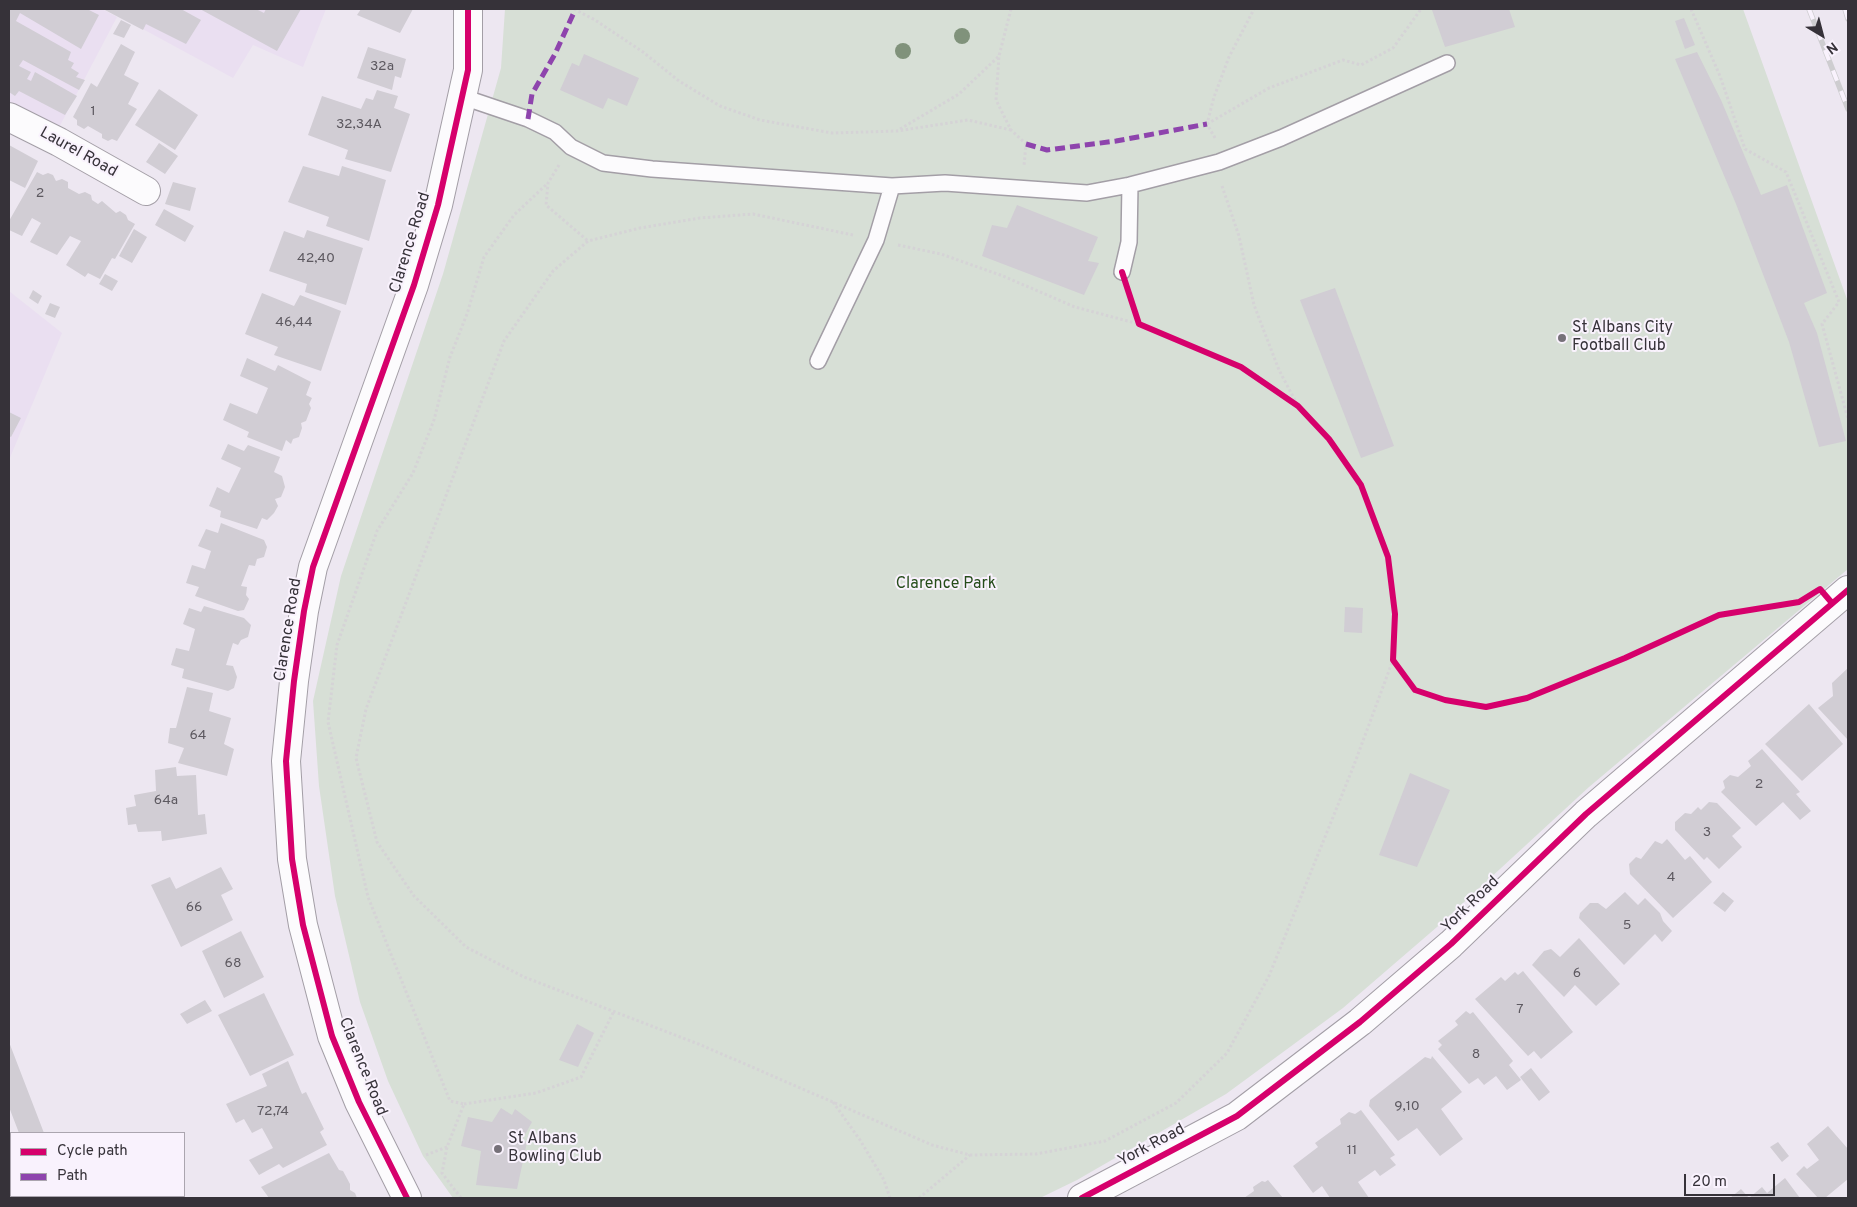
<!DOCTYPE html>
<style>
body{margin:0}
#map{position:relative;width:1857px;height:1207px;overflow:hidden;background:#ede7f1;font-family:Overpass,sans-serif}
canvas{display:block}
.frame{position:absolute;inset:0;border:10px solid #363239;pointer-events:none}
.legend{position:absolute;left:10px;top:1132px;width:175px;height:65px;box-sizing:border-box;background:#f9f2fd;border:1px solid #aba5af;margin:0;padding:6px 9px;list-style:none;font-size:15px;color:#363239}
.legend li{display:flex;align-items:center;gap:10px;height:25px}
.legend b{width:25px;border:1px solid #aba5af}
.north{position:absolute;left:1797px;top:10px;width:50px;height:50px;-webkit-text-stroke:4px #f9f2fd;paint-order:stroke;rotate:143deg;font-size:14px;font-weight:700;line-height:20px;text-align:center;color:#363239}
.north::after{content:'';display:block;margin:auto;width:18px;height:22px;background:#363239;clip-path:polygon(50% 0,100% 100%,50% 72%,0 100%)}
.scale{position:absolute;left:1684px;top:1174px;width:91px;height:22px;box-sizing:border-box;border:2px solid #363239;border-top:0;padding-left:6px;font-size:15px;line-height:18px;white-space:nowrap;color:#363239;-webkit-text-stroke:4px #f9f2fd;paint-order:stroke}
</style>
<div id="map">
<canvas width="1857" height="1207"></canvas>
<div class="frame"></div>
<ul class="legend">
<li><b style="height:6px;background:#d6006c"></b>Cycle path</li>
<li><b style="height:6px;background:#8e44ad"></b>Path</li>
</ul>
<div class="north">N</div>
<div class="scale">20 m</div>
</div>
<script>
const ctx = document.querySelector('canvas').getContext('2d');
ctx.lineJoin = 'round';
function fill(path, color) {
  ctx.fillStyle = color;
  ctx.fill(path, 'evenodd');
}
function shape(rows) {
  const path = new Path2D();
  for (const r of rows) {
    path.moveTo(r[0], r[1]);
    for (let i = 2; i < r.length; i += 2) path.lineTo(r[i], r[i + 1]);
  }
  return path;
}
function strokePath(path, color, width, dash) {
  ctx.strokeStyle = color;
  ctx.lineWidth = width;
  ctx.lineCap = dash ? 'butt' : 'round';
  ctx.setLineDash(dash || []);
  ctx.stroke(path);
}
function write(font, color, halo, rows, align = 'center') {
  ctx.font = font + ' Overpass,sans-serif';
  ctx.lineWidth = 4;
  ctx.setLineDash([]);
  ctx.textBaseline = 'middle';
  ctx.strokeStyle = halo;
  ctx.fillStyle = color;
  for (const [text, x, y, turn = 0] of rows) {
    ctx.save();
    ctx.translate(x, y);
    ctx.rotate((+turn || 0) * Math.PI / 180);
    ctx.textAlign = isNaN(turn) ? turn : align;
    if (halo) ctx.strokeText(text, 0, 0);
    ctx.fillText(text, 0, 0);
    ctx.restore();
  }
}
fill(shape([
 [9,9,102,9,117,17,54,137,9,117],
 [106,9,326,9,303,67,253,45,233,78],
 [9,291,62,333,9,460]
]), '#eadff1');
fill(shape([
 [505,9,1743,9,1848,302,1848,569,1589,787,1437,927,1343,1008,1226,1094,1077,1180,1040,1198,453,1198,423,1156,388,1081,360,1002,335,896,319,786,313,701,341,576,443,274,501,68]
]), '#d7dfd6');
fill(shape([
 [9,9,87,9,99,15,81,49,20,13,16,21,71,52,68,60,74,63,71,68,79,73,76,77,85,80,79,90,23,60,19,66,31,72,27,79,31,81,35,72,77,96,65,115,19,91,15,96,9,92],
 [103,9,181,9,201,20,186,44,146,24,143,30],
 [200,9,256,9,264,13,266,9,301,9,277,51],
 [361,9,413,9,400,33,357,15],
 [1437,9,1509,9,1515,27,1445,47,1432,10],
 [1684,18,1695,45,1685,49,1675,21],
 [121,20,131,25,124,38,113,34],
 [121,44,135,52,124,75,139,83,128,104,137,109,117,141,112,139,108,141,102,138,102,134,88,126,84,129,77,125,77,120,73,117,91,83,97,87],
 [368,47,406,59,401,78,395,76,392,90,357,78],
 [1697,52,1721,100,1761,195,1787,185,1827,293,1804,303,1817,333,1846,441,1819,447,1789,342,1736,204,1675,59],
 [584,54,639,78,627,106,608,98,603,109,560,90,572,63,579,66],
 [159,89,198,115,175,150,135,125],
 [377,90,398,96,394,108,410,114,391,172,345,159,348,150,308,135,322,96,361,109,366,98,373,100],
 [159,143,178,156,165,174,146,162],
 [9,145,38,161,25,188,9,180],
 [303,166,339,176,342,166,386,180,369,241,326,226,329,217,288,202],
 [37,172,43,175,48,173,53,175,56,181,62,179,68,182,68,188,79,194,85,192,91,195,92,200,98,204,102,201,116,213,120,211,126,215,128,220,135,224,115,259,112,258,100,279,88,273,85,277,66,265,81,241,70,236,57,255,30,242,41,223,32,218,22,236,9,230,9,221],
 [173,182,196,188,190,211,165,204],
 [1017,205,1098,237,1088,261,1099,263,1084,295,982,256,992,225,1007,228],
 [164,209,194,226,185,242,155,225],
 [134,229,147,237,132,263,119,256],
 [307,230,363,248,346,305,305,292,307,284,269,271,284,231,304,238],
 [105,274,118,281,112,291,99,284],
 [1335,288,1394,446,1361,458,1300,300],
 [33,290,42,296,38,304,29,298],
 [262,293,294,306,300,295,341,311,321,371,274,355,278,347,245,334],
 [50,303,60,307,55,318,45,314],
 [247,358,275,371,278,365,311,382,306,395,312,398,309,404,311,408,306,421,301,423,302,428,299,437,293,439,291,444,286,440,282,451,247,437,249,432,223,420,230,403,257,414,268,388,240,376],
 [9,412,21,418,11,437,9,436],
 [228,444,244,451,248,445,280,457,274,472,282,476,285,487,281,497,275,499,278,506,274,513,267,520,262,518,257,529,220,517,221,511,209,506,217,487,229,493,241,468,221,459],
 [221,523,264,540,267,547,264,557,257,559,255,566,249,565,241,586,247,587,246,595,249,599,244,610,238,611,195,596,199,587,186,583,192,565,205,569,211,551,198,546,206,529,218,533],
 [204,606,244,618,251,625,248,637,241,640,238,645,233,643,226,665,233,666,237,677,234,688,228,691,182,678,184,669,171,665,176,648,189,651,195,629,183,624,189,608,201,612],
 [1345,607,1363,608,1362,633,1344,632],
 [1848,668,1848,740,1818,708,1833,696,1832,683],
 [187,687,213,693,209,711,231,718,224,744,234,749,227,776,178,763,184,748,168,743,170,728,176,728],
 [1809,704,1843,744,1802,781,1765,744],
 [1762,749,1800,792,1796,794,1811,811,1800,820,1783,802,1756,826,1721,792,1725,788,1723,781,1730,775,1738,777,1751,766,1748,761],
 [176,767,177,776,196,775,198,815,205,814,207,834,162,841,161,831,138,832,136,824,128,825,126,808,136,806,134,795,156,791,155,770],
 [1410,773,1450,790,1417,867,1379,855],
 [1709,802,1717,803,1741,828,1732,836,1742,847,1719,869,1707,857,1704,860,1675,830,1675,822,1685,813,1691,814,1698,807,1701,810],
 [1667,839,1685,860,1690,856,1712,882,1673,918,1630,874,1629,864,1636,857,1641,859,1655,841,1662,844],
 [221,867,233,889,221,895,233,920,181,947,151,885,170,877,176,889],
 [1625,892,1638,905,1645,898,1660,913,1663,921,1672,931,1662,942,1655,934,1624,965,1579,918,1580,913,1590,903,1598,903,1606,909],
 [1723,892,1734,901,1725,912,1713,903],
 [241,931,264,977,224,998,202,951],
 [1579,938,1620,984,1596,1006,1575,985,1564,997,1532,965,1544,951,1551,949,1560,957],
 [1523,971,1573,1032,1541,1059,1534,1051,1528,1056,1475,999,1501,977,1505,981,1515,972,1518,975],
 [264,993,294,1055,250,1076,218,1015],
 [205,1000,212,1011,187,1024,180,1014],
 [1466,1011,1470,1014,1473,1012,1513,1061,1509,1065,1521,1080,1507,1090,1496,1076,1484,1085,1478,1078,1469,1084,1438,1049,1442,1045,1438,1041,1458,1025,1455,1021],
 [577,1024,594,1033,578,1067,559,1060],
 [9,1042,44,1133,19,1133,9,1107],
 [1432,1056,1462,1092,1441,1109,1463,1139,1440,1156,1417,1128,1398,1141,1369,1106,1370,1100,1425,1057,1431,1059],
 [288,1061,302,1094,306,1092,324,1129,320,1132,327,1145,283,1168,279,1164,259,1175,249,1160,273,1148,262,1128,252,1133,244,1119,236,1123,226,1104,267,1086,262,1074],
 [1531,1068,1550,1092,1539,1101,1520,1077],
 [501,1108,512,1115,515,1109,532,1122,522,1140,527,1142,517,1189,476,1185,481,1151,461,1146,468,1117,492,1122],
 [1361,1110,1395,1155,1390,1158,1396,1165,1380,1176,1375,1170,1358,1182,1369,1198,1330,1198,1322,1186,1313,1193,1293,1166,1318,1147,1315,1143,1341,1124,1340,1119,1349,1112,1355,1114],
 [1828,1126,1848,1149,1848,1179,1825,1198,1818,1198,1796,1174,1804,1166,1807,1169,1819,1160,1807,1144],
 [1778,1142,1789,1156,1782,1162,1770,1147],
 [329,1153,339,1170,343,1171,350,1184,350,1190,355,1193,357,1198,269,1198,261,1187],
 [1785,1178,1800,1198,1730,1198,1741,1189,1749,1198,1762,1187,1767,1193],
 [1268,1180,1283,1198,1244,1198,1254,1191,1253,1187,1262,1181,1265,1182],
 [54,1196,82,1196,83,1198,55,1198]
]), '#d1cdd4');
const service = shape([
 [463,97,528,119,555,132,571,147,603,163,652,169,892,186,945,183,1087,193,1130,185,1219,162,1281,138,1447,63],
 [1122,272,1129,242,1130,185],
 [818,361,876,240,892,186]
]);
const minor = shape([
 [9,117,59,142,146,191],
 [407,1198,359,1102,332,1036,303,925,292,859,286,761,294,681,304,611,313,567,414,285,438,205,468,70,468,9],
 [1082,1198,1237,1116,1360,1022,1451,944,1586,814,1848,590]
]);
strokePath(service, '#a39ea6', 18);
strokePath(minor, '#a39ea6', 30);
strokePath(shape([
 [574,9,595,20,643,52,679,81,720,106,760,120,832,133,897,131,968,120,1011,130],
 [1011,9,999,56,996,100,1011,130,1026,144,1024,166],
 [1691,9,1720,76,1745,149,1786,172,1839,302,1822,324,1848,419],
 [1207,124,1269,88,1343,60,1361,65,1393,48,1421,9],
 [900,129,959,94,999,56],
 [1215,138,1207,124,1214,97,1229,57,1254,9],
 [559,165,548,183,546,205,588,241],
 [1222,186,1239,236,1254,305,1279,370,1298,406],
 [853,235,753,214,700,218,640,228,588,241,553,271,504,341,366,709,356,758,377,842,414,896,466,947,524,977,701,1045,932,1145,970,1155,1036,1154,1105,1141,1176,1103,1227,1053,1269,976,1354,765,1393,660],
 [898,245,941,254,1003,276,1075,307,1139,324],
 [833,1102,860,1140,884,1180,890,1198],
 [464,1104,536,1093,581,1077,614,1011],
 [426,1155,447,1147],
 [461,1198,442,1173,447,1147,464,1104,450,1101,368,897,328,722,337,645,377,531,413,473,434,420,450,357,467,314,484,257,514,215,548,183],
 [919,1198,970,1155]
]), '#d5d3d6', 3, [2.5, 2.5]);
strokePath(service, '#fcfbfd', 15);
strokePath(minor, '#fcfbfd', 28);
const rail = shape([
 [1809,9,1848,109],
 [1845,9,1848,19]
]);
strokePath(rail, '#cecdd0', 5.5);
strokePath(rail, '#f9f2fd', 4, [11]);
strokePath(shape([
 [528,119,532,94,555,54,575,10],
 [1026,144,1047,150,1116,141,1207,124]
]), '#8e44ad', 5, [10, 5]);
strokePath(shape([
 [1122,272,1139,324,1241,367,1298,406,1329,439,1361,485,1388,557,1395,614,1393,660,1415,690,1445,700,1486,707,1527,698,1625,658,1719,615,1799,602,1820,589,1832,603],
 [407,1198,359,1102,332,1036,303,925,292,859,286,761,294,681,304,611,313,567,414,285,438,205,468,70,468,9],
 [1082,1198,1237,1116,1360,1022,1451,944,1586,814,1848,590]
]), '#d6006c', 6);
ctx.fillStyle = '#80927b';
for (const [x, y] of [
 [962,36],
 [903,51]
]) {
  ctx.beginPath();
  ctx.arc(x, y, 8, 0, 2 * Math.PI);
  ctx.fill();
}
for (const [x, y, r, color] of [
 [1562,338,5,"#767179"],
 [498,1149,5,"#767179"]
]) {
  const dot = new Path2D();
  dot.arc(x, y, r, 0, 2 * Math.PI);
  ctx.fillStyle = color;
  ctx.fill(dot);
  strokePath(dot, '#f9f2fd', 2);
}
write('14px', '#5d5960', null, [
 ["32a",382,67],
 ["1",93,112],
 ["32,34A",359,125],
 ["2",40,194],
 ["42,40",316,259],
 ["46,44",294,323],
 ["64",198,736],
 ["2",1759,785],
 ["64a",166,801],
 ["3",1707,833],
 ["4",1671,878],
 ["66",194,908],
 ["5",1627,926],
 ["68",233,964],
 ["6",1577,974],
 ["7",1520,1010],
 ["8",1476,1055],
 ["9,10",1407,1107],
 ["72,74",273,1112],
 ["11",1352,1151]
]);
write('16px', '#363239', '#f9f2fd', [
 ["Laurel Road",78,153,29],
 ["Clarence Road",411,243,-73],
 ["Clarence Road",289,630,-81],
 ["York Road",1471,905,-44],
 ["Clarence Road",362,1067,68],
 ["York Road",1152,1146,-28]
]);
write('16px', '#363239', '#f9f2fd', [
 ["St Albans City",1572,329],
 ["Football Club",1572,347],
 ["St Albans",508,1140],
 ["Bowling Club",508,1158]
], 'left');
write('16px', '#264d1b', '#f9f2fd', [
 ["Clarence Park",946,585]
]);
</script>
